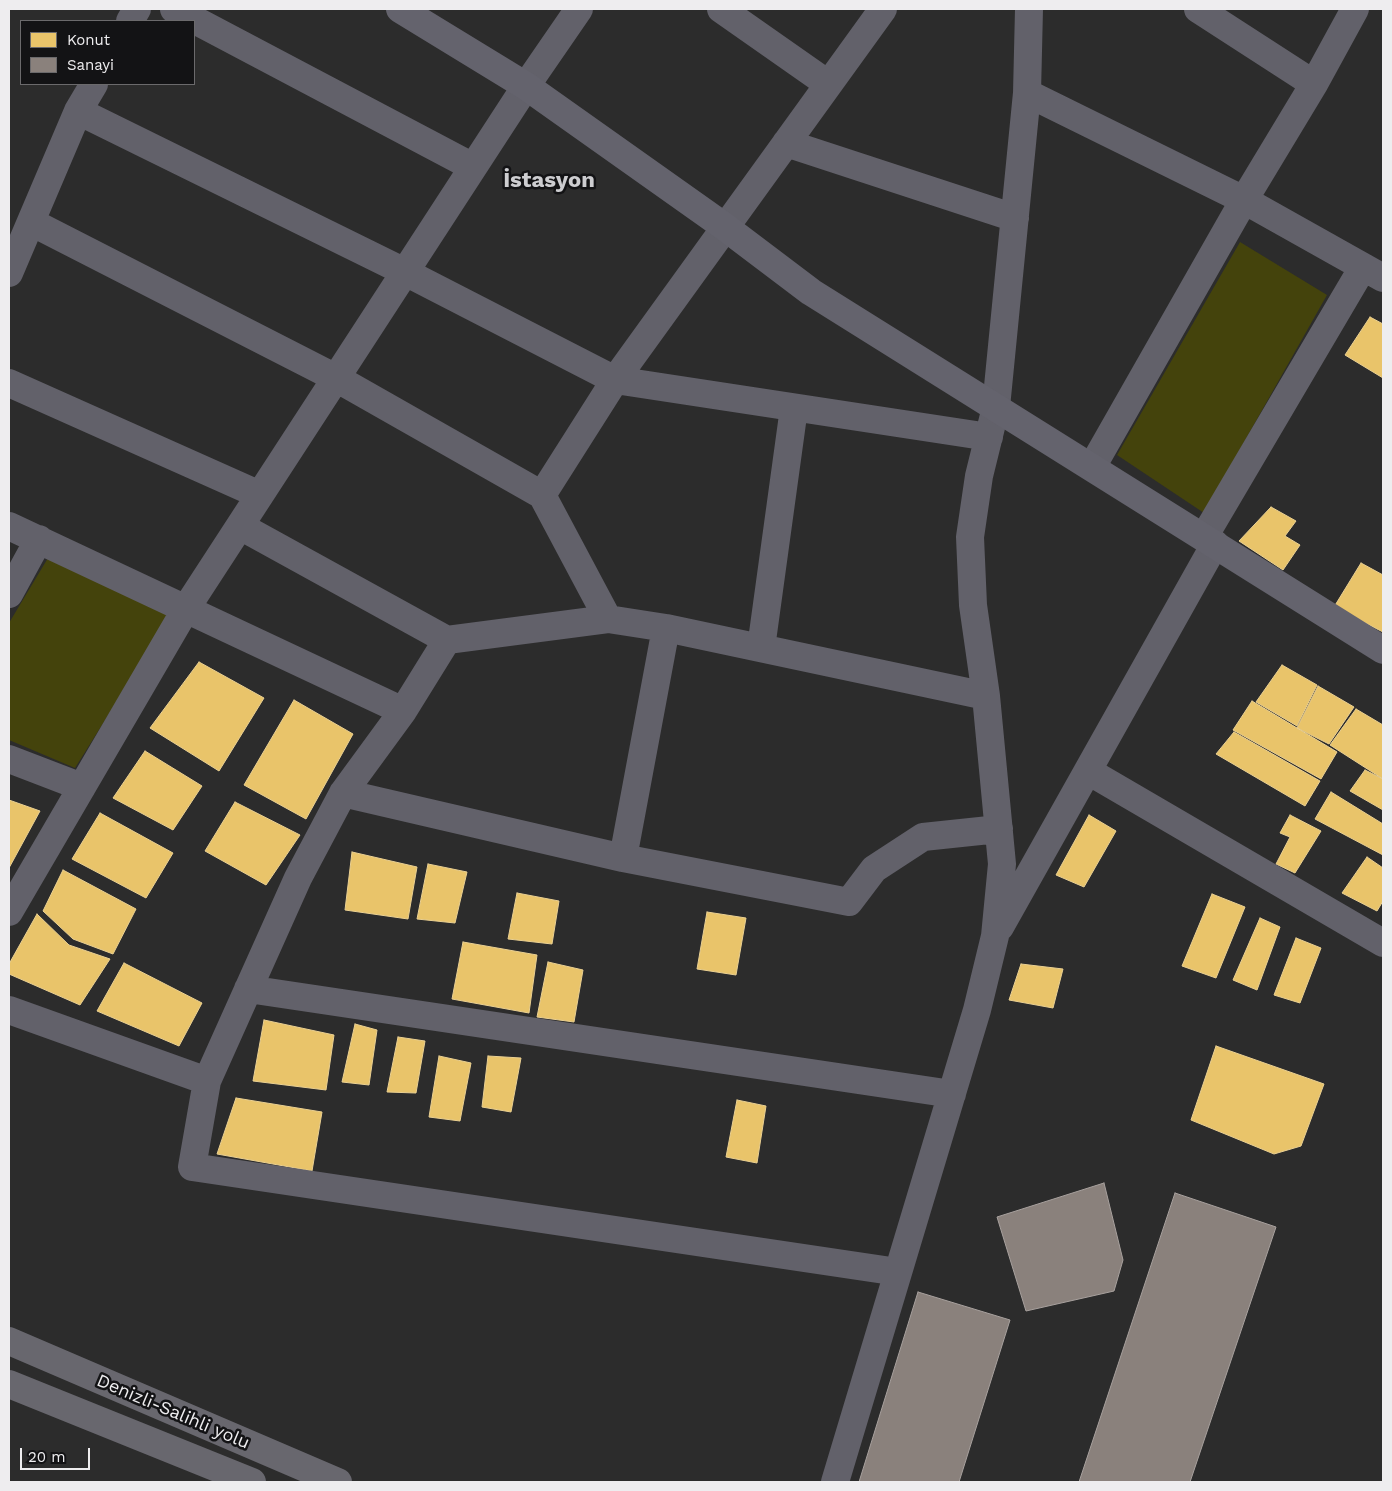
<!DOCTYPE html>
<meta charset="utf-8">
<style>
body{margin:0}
#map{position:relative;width:1392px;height:1491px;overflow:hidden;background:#2c2c2c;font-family:"Work Sans",sans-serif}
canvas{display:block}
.frame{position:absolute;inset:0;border:10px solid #eeedef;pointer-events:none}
.legend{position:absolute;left:20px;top:20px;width:175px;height:65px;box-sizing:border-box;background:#131315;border:1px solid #6b6a6c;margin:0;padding:6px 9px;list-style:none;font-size:15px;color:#eeedef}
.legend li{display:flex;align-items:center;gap:10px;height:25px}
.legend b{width:25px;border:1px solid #6b6a6c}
.scale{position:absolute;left:20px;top:1448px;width:70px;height:22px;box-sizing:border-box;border:2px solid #eeedef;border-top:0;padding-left:6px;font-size:15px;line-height:18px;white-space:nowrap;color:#eeedef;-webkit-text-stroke:4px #131315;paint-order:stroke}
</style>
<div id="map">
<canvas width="1392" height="1491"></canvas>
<div class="frame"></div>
<ul class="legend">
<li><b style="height:14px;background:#e9c46a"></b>Konut</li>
<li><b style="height:14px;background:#8a817c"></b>Sanayi</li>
</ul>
<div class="scale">20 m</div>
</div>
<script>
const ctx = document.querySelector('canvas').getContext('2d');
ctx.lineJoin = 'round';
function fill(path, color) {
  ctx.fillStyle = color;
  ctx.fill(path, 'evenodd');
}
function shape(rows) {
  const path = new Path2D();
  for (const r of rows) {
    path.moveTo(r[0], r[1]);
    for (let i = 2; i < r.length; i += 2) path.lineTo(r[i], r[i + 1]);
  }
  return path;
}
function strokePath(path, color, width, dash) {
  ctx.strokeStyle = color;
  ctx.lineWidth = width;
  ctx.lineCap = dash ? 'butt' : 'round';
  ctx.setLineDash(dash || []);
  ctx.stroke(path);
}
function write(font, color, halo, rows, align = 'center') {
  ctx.font = font + ' "Work Sans",sans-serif';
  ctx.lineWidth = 5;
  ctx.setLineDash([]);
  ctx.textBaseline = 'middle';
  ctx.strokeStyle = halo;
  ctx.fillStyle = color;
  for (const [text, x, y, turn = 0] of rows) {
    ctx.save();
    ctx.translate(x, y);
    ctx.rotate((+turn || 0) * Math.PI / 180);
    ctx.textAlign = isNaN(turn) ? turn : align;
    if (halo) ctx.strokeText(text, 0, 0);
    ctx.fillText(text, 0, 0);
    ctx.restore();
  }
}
fill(shape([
 [1240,242,1327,295,1204,513,1117,455],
 [48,558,171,615,75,768,9,740,9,623]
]), '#44430c');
const homes = shape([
 [1370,317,1383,324,1383,378,1345,355,1370,317],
 [1271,507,1296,521,1285,536,1300,545,1283,570,1239,541,1271,507],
 [1361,563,1383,575,1383,632,1334,607,1361,563],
 [199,662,264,698,219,771,150,728,199,662],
 [1282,665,1317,685,1297,726,1256,702,1282,665],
 [1318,686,1354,707,1329,744,1297,728,1318,686],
 [294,700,353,734,306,819,244,785,294,700],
 [1252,701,1337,752,1321,779,1233,730,1252,701],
 [1356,709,1383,725,1383,779,1330,745,1356,709],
 [1234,732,1320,781,1305,806,1216,754,1234,732],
 [145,751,202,786,173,830,113,798,145,751],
 [1365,770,1383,779,1383,810,1350,791,1365,770],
 [1331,792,1383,824,1383,855,1315,819,1331,792],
 [9,800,40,811,9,868,9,800],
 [235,802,300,835,266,885,205,851,235,802],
 [100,813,173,853,146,898,72,859,100,813],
 [1089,815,1116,831,1084,887,1056,875,1089,815],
 [1290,815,1321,831,1295,873,1276,864,1290,837,1280,833,1290,815],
 [352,852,417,867,408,919,345,910,352,852],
 [1367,857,1383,868,1383,901,1377,911,1342,893,1367,857],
 [428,864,467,872,455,923,417,919,428,864],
 [63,870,136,909,113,954,73,939,43,911,63,870],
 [517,893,559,901,552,944,508,939,517,893],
 [1212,894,1245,907,1216,978,1182,966,1212,894],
 [707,912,746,918,736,975,697,969,707,912],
 [37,914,69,945,110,959,80,1005,9,974,9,964,37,914],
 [1260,918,1280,927,1257,990,1233,980,1260,918],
 [1296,938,1321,948,1300,1003,1274,995,1296,938],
 [463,942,537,955,529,1013,452,999,463,942],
 [548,962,583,970,574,1022,537,1017,548,962],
 [124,963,202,1003,179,1046,97,1011,124,963],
 [1021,964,1063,969,1053,1008,1009,1000,1021,964],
 [264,1020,334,1035,326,1090,253,1081,264,1020],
 [355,1024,377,1030,369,1085,342,1082,355,1024],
 [398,1037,425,1041,416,1093,387,1092,398,1037],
 [1216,1046,1324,1084,1301,1146,1274,1154,1191,1120,1216,1046],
 [439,1056,471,1063,460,1121,429,1117,439,1056],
 [488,1056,521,1058,511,1112,482,1107,488,1056],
 [236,1098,322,1112,312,1171,217,1154,236,1098],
 [737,1100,766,1106,757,1163,726,1157,737,1100]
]);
fill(homes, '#e9c46a');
strokePath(homes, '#ead092', 1);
const industry = shape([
 [1104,1183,1123,1260,1114,1291,1026,1311,997,1217,1104,1183],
 [1175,1193,1276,1227,1190,1482,1079,1482,1175,1193],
 [918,1292,1010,1320,959,1482,859,1482,918,1292]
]);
fill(industry, '#8a817c');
strokePath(industry, '#a8a19e', 1);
strokePath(shape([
 [174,9,473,167],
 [721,9,828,84],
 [130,21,137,9],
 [1314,84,1355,9],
 [1027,93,1244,200,1383,278],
 [78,111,405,272,615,380,989,437],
 [786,143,1015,218],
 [31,222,336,378,542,495],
 [9,273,78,111,94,84],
 [9,383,260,495],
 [1092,467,1244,200,1314,84,1198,9],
 [9,526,403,711],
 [240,526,447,640],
 [1204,537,1363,267],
 [9,594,39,539],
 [608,619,666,628,986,696],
 [761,648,794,408],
 [9,759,82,787],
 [1088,771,1383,943],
 [343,793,623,858,849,902,874,869,923,837,999,829],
 [623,858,666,628],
 [9,912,187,607,526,86,579,9],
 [1000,927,1215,544],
 [248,989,952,1094],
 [9,1010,207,1081,298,878,343,793,403,711,447,640,608,619,542,495,615,380,883,9],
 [207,1081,192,1167,898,1272],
 [835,1482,977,1010,995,936,1002,864,986,696,973,605,970,537,979,476,996,407,1027,93,1029,9]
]), '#62616a', 28);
strokePath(shape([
 [400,9,526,86,725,227,811,292,1383,650]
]), '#64636d', 28);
strokePath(shape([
 [9,1341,338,1482],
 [9,1384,252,1482]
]), '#68676e', 28);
write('18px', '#eeedef', '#131315', [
 ["Denizli-Salihli yolu",173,1412,23]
]);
write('bold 22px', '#cdcdd0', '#131315', [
 ["İstasyon",549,181]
]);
</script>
